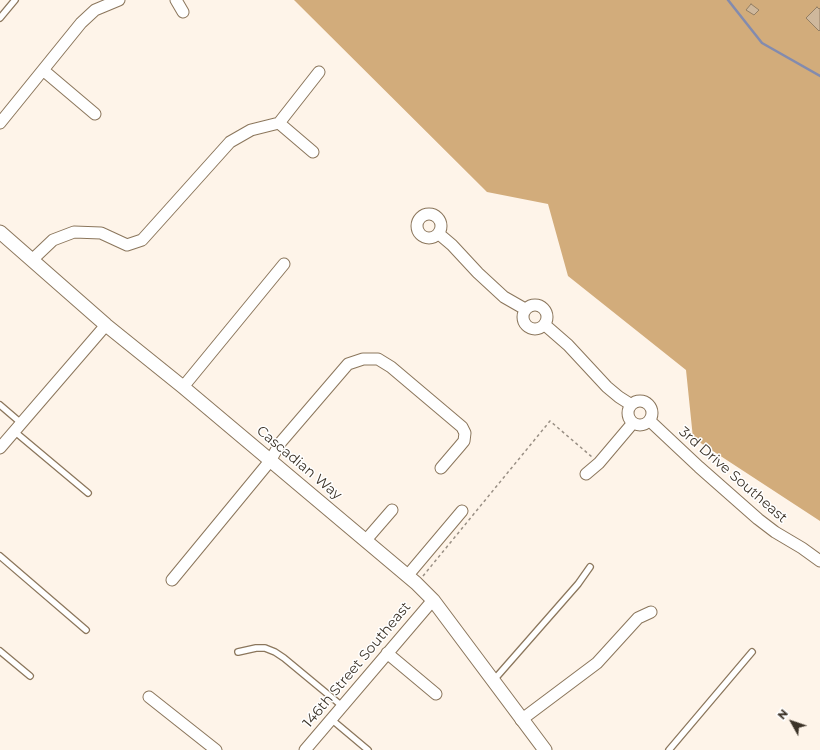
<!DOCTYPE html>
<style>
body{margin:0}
#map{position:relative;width:820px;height:750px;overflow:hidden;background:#fef4e9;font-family:Montserrat,sans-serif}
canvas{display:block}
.north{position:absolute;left:772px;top:702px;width:40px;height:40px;-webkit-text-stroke:3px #fff;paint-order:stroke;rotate:310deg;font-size:11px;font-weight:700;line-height:16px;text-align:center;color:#3c3328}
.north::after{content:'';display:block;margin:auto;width:14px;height:18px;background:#3c3328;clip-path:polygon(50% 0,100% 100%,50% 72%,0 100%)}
</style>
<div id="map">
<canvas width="820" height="750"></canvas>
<div class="north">N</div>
</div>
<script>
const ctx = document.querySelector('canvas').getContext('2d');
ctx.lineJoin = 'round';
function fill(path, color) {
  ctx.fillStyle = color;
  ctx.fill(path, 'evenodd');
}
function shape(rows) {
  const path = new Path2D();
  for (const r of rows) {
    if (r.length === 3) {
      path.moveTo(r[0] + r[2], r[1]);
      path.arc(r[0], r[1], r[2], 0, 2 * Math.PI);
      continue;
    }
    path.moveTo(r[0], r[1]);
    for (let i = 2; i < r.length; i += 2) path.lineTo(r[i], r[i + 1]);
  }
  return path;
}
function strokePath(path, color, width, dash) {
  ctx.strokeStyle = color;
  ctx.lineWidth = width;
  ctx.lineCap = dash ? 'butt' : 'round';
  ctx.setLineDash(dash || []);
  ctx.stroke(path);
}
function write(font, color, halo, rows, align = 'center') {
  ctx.font = font + ' Montserrat,sans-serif';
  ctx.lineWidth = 3;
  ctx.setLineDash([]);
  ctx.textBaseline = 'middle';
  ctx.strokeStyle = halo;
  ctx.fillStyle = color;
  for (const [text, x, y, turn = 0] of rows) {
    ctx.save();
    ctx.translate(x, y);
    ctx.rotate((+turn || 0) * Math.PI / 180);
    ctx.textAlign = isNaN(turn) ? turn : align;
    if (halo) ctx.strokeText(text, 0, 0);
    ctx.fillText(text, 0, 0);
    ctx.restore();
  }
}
fill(shape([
 [294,0,820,0,820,521,693,438,686,370,568,276,548,204,487,192]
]), '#d2ac7b');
strokePath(shape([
 [728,0,762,43,820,76]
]), '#838bae', 2.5);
const building = shape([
 [751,4,759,10,754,15,746,10,751,4],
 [817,7,819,9,820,8,820,30,819,31,806,18,817,7]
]);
fill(building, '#cfb89c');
strokePath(building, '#947f64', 1);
const service = shape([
 [0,18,15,0],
 [0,405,21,423],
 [14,431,88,493],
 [0,556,86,630],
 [0,651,30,676],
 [238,652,256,648,265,648,275,652,284,658,342,706],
 [493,681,578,584,590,567],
 [331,719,368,750],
 [669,750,752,652]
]);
const minor = shape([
 [176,0,183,12],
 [43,70,95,114],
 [0,123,81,23,95,10,119,0],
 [279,123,313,152],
 [429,226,12],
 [439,234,452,245,478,273,504,297,525,309],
 [33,259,53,240,74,232,101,233,127,245,142,240,230,142,251,130,279,123,319,72],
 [535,317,12],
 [545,325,568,345,607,387,619,397,630,404],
 [183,387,284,264],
 [640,413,12],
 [650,421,699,467,758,519,775,532,802,548,820,561],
 [0,448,106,325],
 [586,474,599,463,632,424],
 [366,540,392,510],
 [408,575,462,511],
 [172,580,270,461,281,442,348,364,363,359,378,359,391,367,462,427,465,433,464,441,459,447,441,468],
 [387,653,436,694],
 [149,697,216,750],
 [521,720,597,663,638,618,651,612],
 [305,750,433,600]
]);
const tertiary = shape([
 [0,232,106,325,183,387,416,583,433,600,545,750]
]);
strokePath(service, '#8b765c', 8);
strokePath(minor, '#8b765c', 13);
strokePath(tertiary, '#8b765c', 15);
strokePath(shape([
 [423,576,550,421,592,457]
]), '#998f84', 1.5, [3, 3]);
strokePath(service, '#fff', 5.5);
strokePath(minor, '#fff', 11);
strokePath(tertiary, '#fff', 13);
write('14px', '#3c3328', '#fff', [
 ["Cascadian Way",299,463,40],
 ["3rd Drive Southeast",733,475,41],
 ["146th Street Southeast",357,665,-50]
]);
</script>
